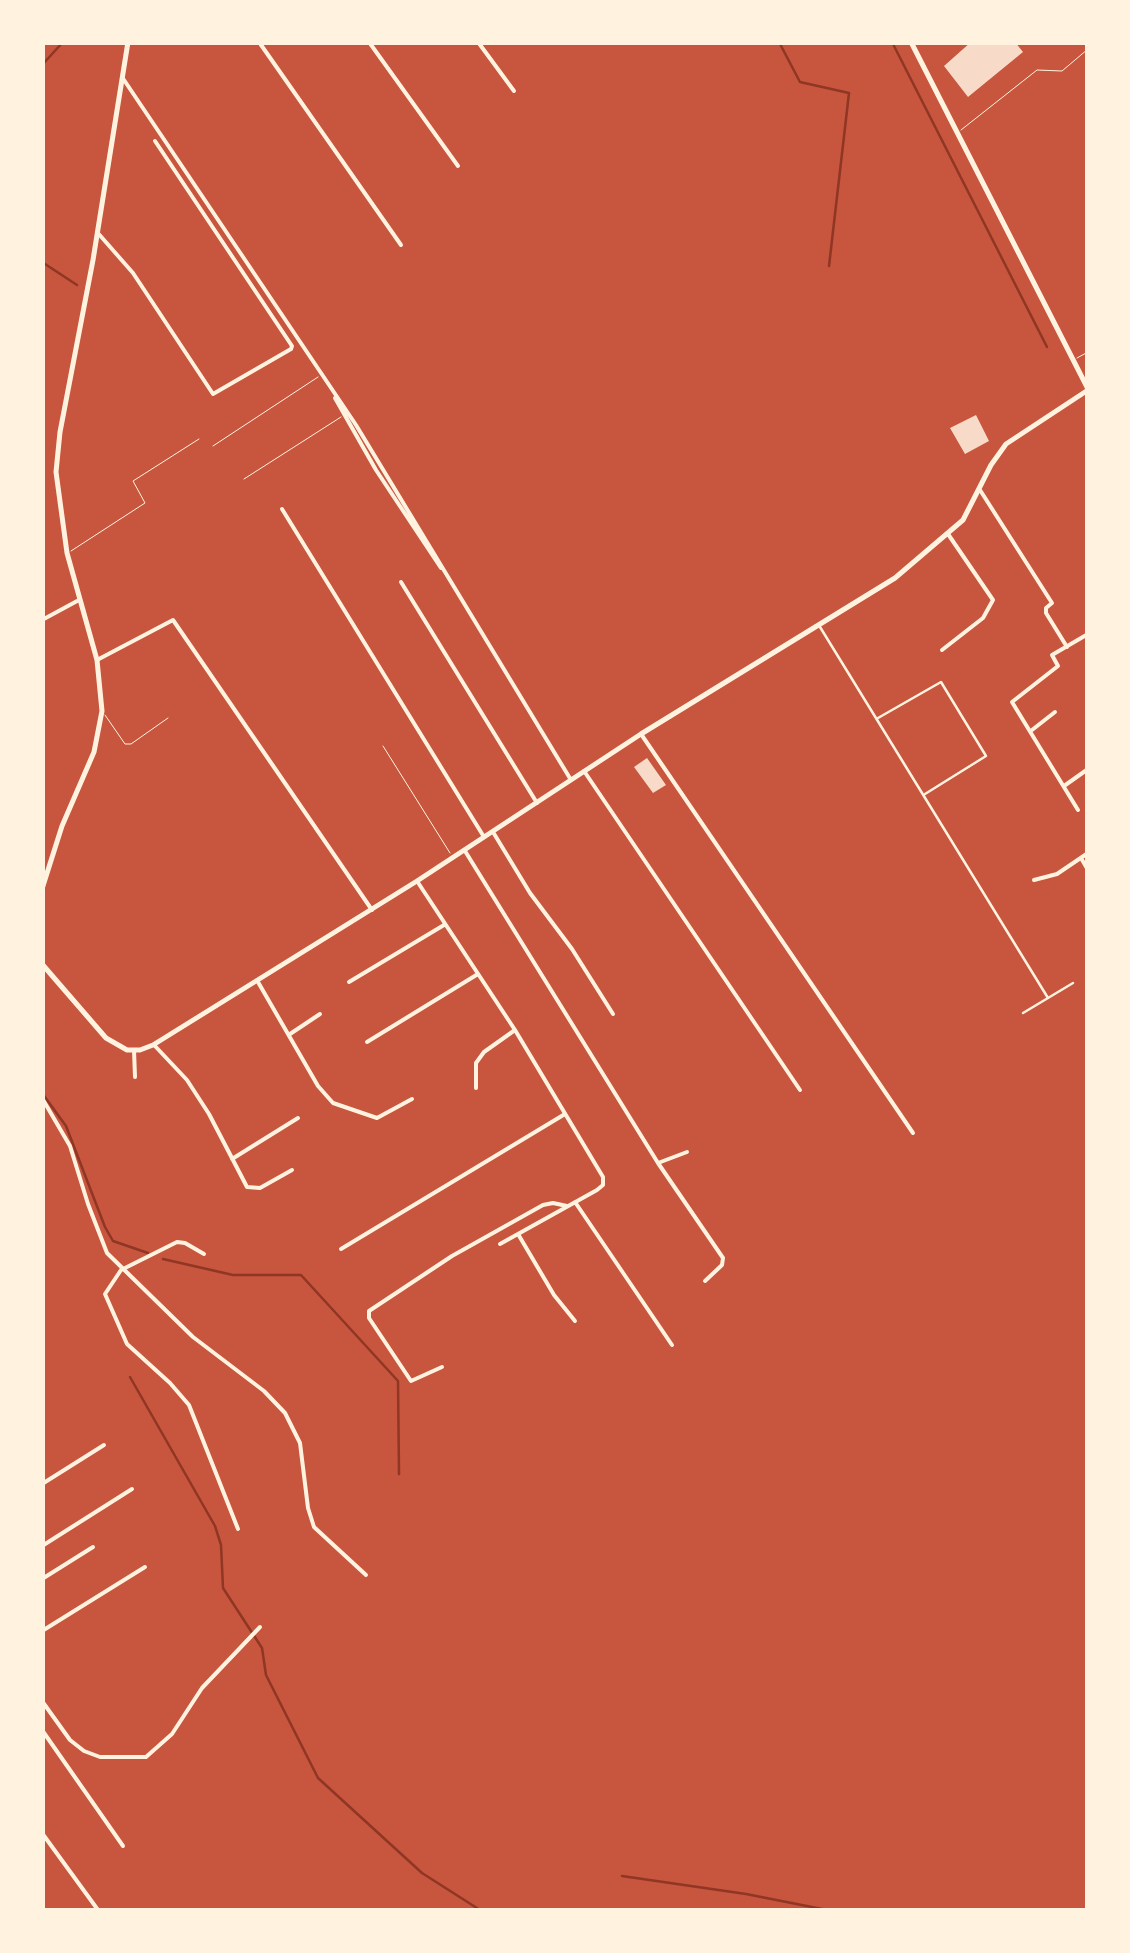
<!DOCTYPE html>
<style>
body{margin:0}
#map{position:relative;width:1130px;height:1953px;overflow:hidden;background:#c8553d;font-family:Literata,serif}
canvas{display:block}
.frame{position:absolute;inset:0;border:45px solid #fff3e0;pointer-events:none}
</style>
<div id="map">
<canvas width="1130" height="1953"></canvas>
<div class="frame"></div>
</div>
<script>
const ctx = document.querySelector('canvas').getContext('2d');
ctx.lineJoin = 'round';
function shape(rows) {
  const path = new Path2D();
  for (const r of rows) {
    path.moveTo(r[0], r[1]);
    for (let i = 2; i < r.length; i += 2) path.lineTo(r[i], r[i + 1]);
  }
  return path;
}
function strokePath(path, color, width, dash) {
  ctx.strokeStyle = color;
  ctx.lineWidth = width;
  ctx.lineCap = dash ? 'butt' : 'round';
  ctx.setLineDash(dash || []);
  ctx.stroke(path);
}
function fill(path, color) {
  ctx.fillStyle = color;
  ctx.fill(path, 'evenodd');
}
strokePath(shape([
 [779,42,800,82,849,93,829,266],
 [892,42,1047,347],
 [42,65,63,42],
 [42,262,77,285],
 [42,1093,66,1126,105,1227,113,1241,148,1253],
 [163,1259,233,1275,301,1275,398,1381,399,1474],
 [130,1377,215,1526,221,1545,223,1588,262,1648,266,1675,318,1778,422,1873,480,1910],
 [622,1876,746,1894,827,1910]
]), '#8f3625', 2.5);
fill(shape([
 [971,42,1015,42,1023,52,968,97,944,66],
 [976,415,989,441,965,454,950,428],
 [647,758,666,785,653,793,634,767]
]), '#f7dbc8');
strokePath(shape([
 [961,130,1037,70,1062,71,1088,49],
 [1077,358,1088,352],
 [213,446,318,377],
 [244,479,341,417],
 [71,551,145,503,133,481,199,439],
 [105,715,125,744,131,744,168,718],
 [383,746,450,853]
]), '#fff3e0', 1);
strokePath(shape([
 [820,627,1048,998],
 [878,718,941,682,986,756,925,794],
 [1023,1013,1073,983]
]), '#fff3e0', 2.5);
strokePath(shape([
 [259,42,401,245],
 [369,42,458,166],
 [478,42,514,91],
 [122,77,356,425,571,780],
 [97,232,133,273,213,394,291,349,292,346,155,141],
 [335,398,376,470,441,568],
 [980,490,1052,603,1046,608,1046,613,1067,647],
 [282,509,484,837],
 [401,582,537,803],
 [42,620,79,600],
 [942,650,983,618,993,600,948,534],
 [97,660,173,620,372,910],
 [1032,730,1055,712],
 [641,734,913,1133],
 [584,771,800,1090],
 [1064,786,1088,769],
 [1078,810,1012,702,1058,666,1052,655,1088,634],
 [493,832,530,893,572,949,613,1014],
 [465,851,658,1163,723,1258,722,1265,705,1281],
 [1081,858,1088,870],
 [1034,880,1057,874,1088,853],
 [417,881,515,1030,603,1177,603,1185,597,1190,500,1244],
 [258,982,318,1086,333,1103,377,1118,412,1099],
 [349,982,444,925],
 [290,1034,320,1014],
 [367,1042,478,974],
 [155,1046,187,1080,209,1114,247,1187,260,1188,292,1170],
 [134,1050,135,1077],
 [476,1088,476,1063,484,1052,515,1030],
 [42,1098,70,1146,88,1204,107,1253,193,1337,264,1391,285,1413,300,1443,308,1508,314,1527,366,1575],
 [232,1159,298,1118],
 [658,1163,687,1152],
 [575,1202,672,1345],
 [518,1234,554,1295,575,1321],
 [341,1249,565,1114],
 [204,1254,185,1243,177,1242,121,1270,105,1294,127,1344,170,1383,189,1405,238,1529],
 [442,1367,411,1381,369,1318,369,1311,452,1256,543,1205,553,1203,567,1206],
 [42,1484,104,1445],
 [42,1546,132,1489],
 [42,1579,93,1547],
 [42,1631,145,1567],
 [42,1701,70,1740,84,1751,100,1757,146,1757,172,1734,202,1688,260,1627],
 [42,1730,123,1846],
 [42,1833,98,1910],
 [42,1909,43,1910]
]), '#fff3e0', 4);
strokePath(shape([
 [911,42,1088,389],
 [42,889,62,826,94,752,102,711,97,660,67,553,56,472,60,432,93,260,128,42],
 [42,964,106,1038,127,1050,140,1050,153,1045,417,881,641,734,895,578,963,520,991,465,1006,444,1088,390]
]), '#fff3e0', 5);
</script>
